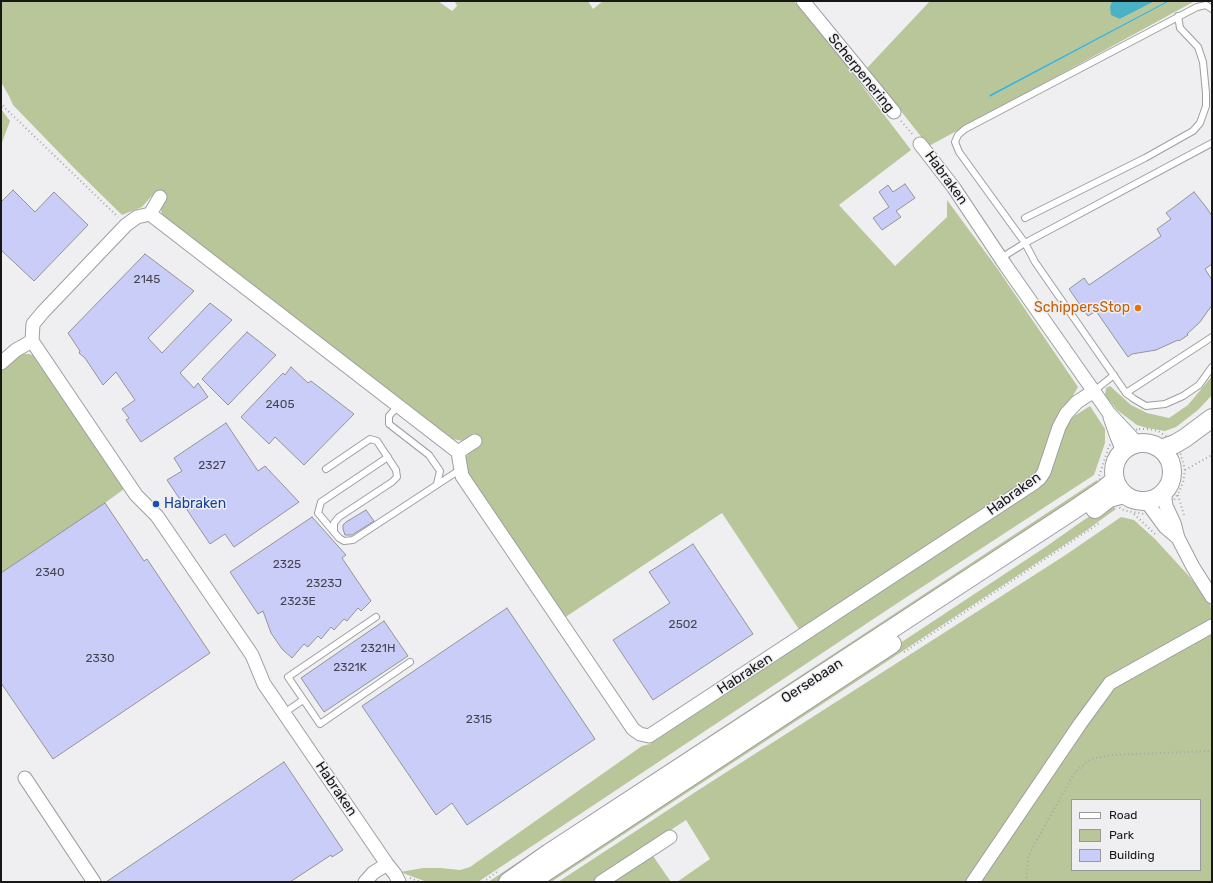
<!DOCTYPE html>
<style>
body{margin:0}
#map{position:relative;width:1213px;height:883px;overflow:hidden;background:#efeff2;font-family:Rubik,sans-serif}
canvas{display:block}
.frame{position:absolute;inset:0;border:2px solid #171718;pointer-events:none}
.legend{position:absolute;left:1071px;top:799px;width:130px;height:72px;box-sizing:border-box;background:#efeff2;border:1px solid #99999b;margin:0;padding:5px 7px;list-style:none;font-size:12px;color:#171718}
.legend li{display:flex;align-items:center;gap:8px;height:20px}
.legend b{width:20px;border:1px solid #99999b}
</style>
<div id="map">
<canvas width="1213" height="883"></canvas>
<div class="frame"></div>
<ul class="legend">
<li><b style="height:5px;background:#fff"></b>Road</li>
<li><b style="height:11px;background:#b9c69a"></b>Park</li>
<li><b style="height:11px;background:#cacdf7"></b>Building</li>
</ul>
</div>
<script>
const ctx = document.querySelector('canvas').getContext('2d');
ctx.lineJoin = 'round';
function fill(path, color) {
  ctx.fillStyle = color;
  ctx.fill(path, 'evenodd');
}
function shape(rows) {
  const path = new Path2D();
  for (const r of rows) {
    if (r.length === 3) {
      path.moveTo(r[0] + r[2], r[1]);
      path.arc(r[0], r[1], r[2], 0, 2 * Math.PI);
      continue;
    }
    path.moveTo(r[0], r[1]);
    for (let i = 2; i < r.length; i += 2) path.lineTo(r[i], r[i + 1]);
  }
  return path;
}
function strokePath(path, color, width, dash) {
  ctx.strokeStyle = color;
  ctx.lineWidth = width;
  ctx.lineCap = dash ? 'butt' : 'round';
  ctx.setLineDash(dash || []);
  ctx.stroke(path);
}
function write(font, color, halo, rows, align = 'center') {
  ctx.font = font + ' Rubik,sans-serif';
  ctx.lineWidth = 3;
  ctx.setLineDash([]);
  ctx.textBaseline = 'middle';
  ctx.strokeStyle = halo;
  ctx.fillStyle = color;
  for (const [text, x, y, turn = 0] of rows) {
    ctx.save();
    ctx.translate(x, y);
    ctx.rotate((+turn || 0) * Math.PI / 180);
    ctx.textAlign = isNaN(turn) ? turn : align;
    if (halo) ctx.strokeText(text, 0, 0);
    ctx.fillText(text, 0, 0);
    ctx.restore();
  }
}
fill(shape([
 [1,1,438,1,452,11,457,6,455,2,456,1,588,1,593,9,603,1,794,1,841,58,911,150,839,205,895,266,947,217,947,200,997,268,1078,387,1068,404,1058,415,1037,473,800,631,722,513,564,618,465,471,464,465,466,457,470,452,482,444,474,433,463,441,452,439,167,221,162,216,161,208,164,199,156,191,142,207,122,215,76,170,13,105,9,96,1,82],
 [930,1,1112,1,1111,4,1120,19,1155,1,1167,1,989,95,990,97,1170,1,1195,1,929,146,919,134,867,68],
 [1,109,10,121,1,145],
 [23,354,29,354,37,356,124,489,1,579,1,371,17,357],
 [1212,376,1212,395,1198,410,1176,427,1165,431,1147,428,1137,425,1117,410,1105,395,1106,388,1110,386,1131,405,1147,413,1169,418,1188,405],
 [1090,406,1105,429,1105,443,1094,475,893,606,478,882,427,882,400,872,423,868,441,868,460,870,470,867,642,746,650,744,1038,488,1049,476,1052,470,1068,420],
 [1097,480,1100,488,504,882,488,882],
 [1110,503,1116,509,1084,532,551,882,536,882,646,811,1047,546,1078,524],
 [1121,517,1134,520,1155,539,1188,575,1210,602,1212,619,1209,623,1212,631,1212,882,677,882,710,859,686,820,592,882,558,882,700,789,1064,556],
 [1072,800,1200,800,1200,870,1072,870],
 [653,856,671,882,613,882]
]), '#b9c69a');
fill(shape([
 [1112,1,1155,1,1120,19,1111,15,1110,7],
 [1167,1,1170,1,990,97,989,95]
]), '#4bb2c6');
const building = shape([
 [905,184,915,198,896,211,901,217,882,230,873,218,889,207,879,192,888,185,893,192,905,184],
 [13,190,35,212,54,192,88,225,34,281,1,250,1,202,13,190],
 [1194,192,1206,207,1212,216,1212,264,1205,269,1212,280,1212,305,1200,322,1187,334,1188,335,1179,341,1178,340,1156,350,1132,354,1128,357,1096,311,1088,316,1069,289,1084,278,1089,285,1161,236,1157,229,1171,219,1166,213,1194,192],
 [145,254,194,291,148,338,162,353,210,303,232,320,180,373,194,388,198,383,208,397,141,442,126,420,129,418,122,409,135,400,116,372,103,385,85,358,79,353,80,351,68,333,145,254],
 [247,332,276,355,228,405,202,379,247,332],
 [291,367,308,383,311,381,354,414,304,465,275,437,269,444,241,417,283,373,285,375,291,367],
 [226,423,258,471,265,466,299,502,234,547,225,534,210,544,167,480,182,471,174,458,226,423],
 [105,503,144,561,147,559,210,653,53,759,1,683,1,573,105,503],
 [366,510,374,521,352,535,345,535,343,529,343,525,346,522,366,510],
 [312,517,346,555,342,558,371,601,361,611,358,608,347,621,344,619,334,630,331,627,321,639,318,636,308,647,304,644,292,658,282,649,271,633,263,611,258,614,230,572,312,517],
 [693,544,753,634,653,700,613,640,670,603,649,572,693,544],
 [507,608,595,739,467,825,452,803,436,815,362,706,507,608],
 [384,621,408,656,324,712,301,678,384,621],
 [284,762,343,850,332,857,331,855,290,882,106,882,284,762]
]);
fill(building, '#cacdf7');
strokePath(building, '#939496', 1);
const service = shape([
 [1212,9,1206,5,1197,7,965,129,958,135,955,142,959,152,1025,243,1035,262,1126,393,1134,399,1146,406,1165,404,1183,396,1199,385,1212,367],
 [1025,218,1145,158,1193,131,1200,123,1206,106,1206,93,1203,62,1198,47,1180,28,1178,16],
 [1001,258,1025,243,1212,143],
 [1094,391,1114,375],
 [1126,393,1212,337],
 [398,406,389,416,389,424,429,455,440,471,437,484],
 [388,457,321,502,318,513,339,538,344,541,353,540,461,469],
 [326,469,370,439,377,441,396,470,397,477,392,482,339,517,334,523,334,532],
 [376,617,288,677,320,724,410,662],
 [284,713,303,700]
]);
const minor = shape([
 [803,1,894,112],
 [920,144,954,188,1006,266,1109,413,1137,443],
 [150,214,160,197],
 [1,363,16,350,32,341],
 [1110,417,1117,437,1123,451],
 [458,452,475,441],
 [1164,492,1166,506,1174,523,1178,538,1193,567,1212,597],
 [1146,501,1165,527,1178,538],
 [25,778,94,882],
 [365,882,373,873,387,864],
 [399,882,395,874,387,864,264,684,252,655,157,516,136,495,32,341,33,324,43,312,126,225,137,217,150,214,458,452,462,476,633,729,640,734,649,736,1034,483,1040,478,1044,472,1059,427,1066,414,1077,402,1094,391],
 [601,882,670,837],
 [973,882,1080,724,1110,683,1212,626]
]);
const secondary = shape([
 [1143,472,29],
 [1161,449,1175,444,1185,438,1212,418],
 [1095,509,1109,498,1124,494],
 [508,882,549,853,1072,511,1103,490,1115,480],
 [530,882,892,644]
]);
strokePath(service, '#9e9ea1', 8);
strokePath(minor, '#9e9ea1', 15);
strokePath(secondary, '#9e9ea1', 20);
strokePath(shape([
 [1,102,5,108,118,217],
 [1,116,2,105],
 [901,121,914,136],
 [1139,429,1148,429,1158,431,1166,436,1175,444,1179,449,1181,455,1185,470,1183,483,1178,494,1173,501,1161,510,1144,514,1127,511,1121,509,1109,498,1103,490,1099,476,1109,446,1121,434,1126,432,1139,429],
 [1185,470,1212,455],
 [1178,495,1184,515],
 [1134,514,1155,534],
 [904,652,1101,522],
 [410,878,421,882],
 [483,882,497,872],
 [1026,882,1028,858,1034,845,1075,772,1091,759,1111,755,1212,751]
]), '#a7a7a9', 2, [1, 3]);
strokePath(service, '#fff', 6);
strokePath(minor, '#fff', 13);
strokePath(secondary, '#fff', 18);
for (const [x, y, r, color] of [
 [1138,308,4,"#e8710a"],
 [156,504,4,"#1a4fb4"]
]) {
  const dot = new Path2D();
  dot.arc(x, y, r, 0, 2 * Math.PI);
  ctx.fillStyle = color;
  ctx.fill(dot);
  strokePath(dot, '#efeff2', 1.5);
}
write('12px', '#444450', null, [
 ["2145",147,280],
 ["2405",280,405],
 ["2327",212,466],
 ["2325",287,565],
 ["2340",50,573],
 ["2323J",324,584],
 ["2323E",298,602],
 ["2502",683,625],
 ["2321H",378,649],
 ["2330",100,659],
 ["2321K",350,668],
 ["2315",479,720]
]);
write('14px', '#171718', '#efeff2', [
 ["Scherpenering",861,73,51],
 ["Habraken",946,178,54],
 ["Habraken",1014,494,-36],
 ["Habraken",745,674,-33],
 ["Oersebaan",812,681,-33],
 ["Habraken",336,789,56]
]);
write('14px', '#c56008', '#efeff2', [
 ["SchippersStop",1130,308]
], 'right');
write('14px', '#164399', '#efeff2', [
 ["Habraken",164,504]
], 'left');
</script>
